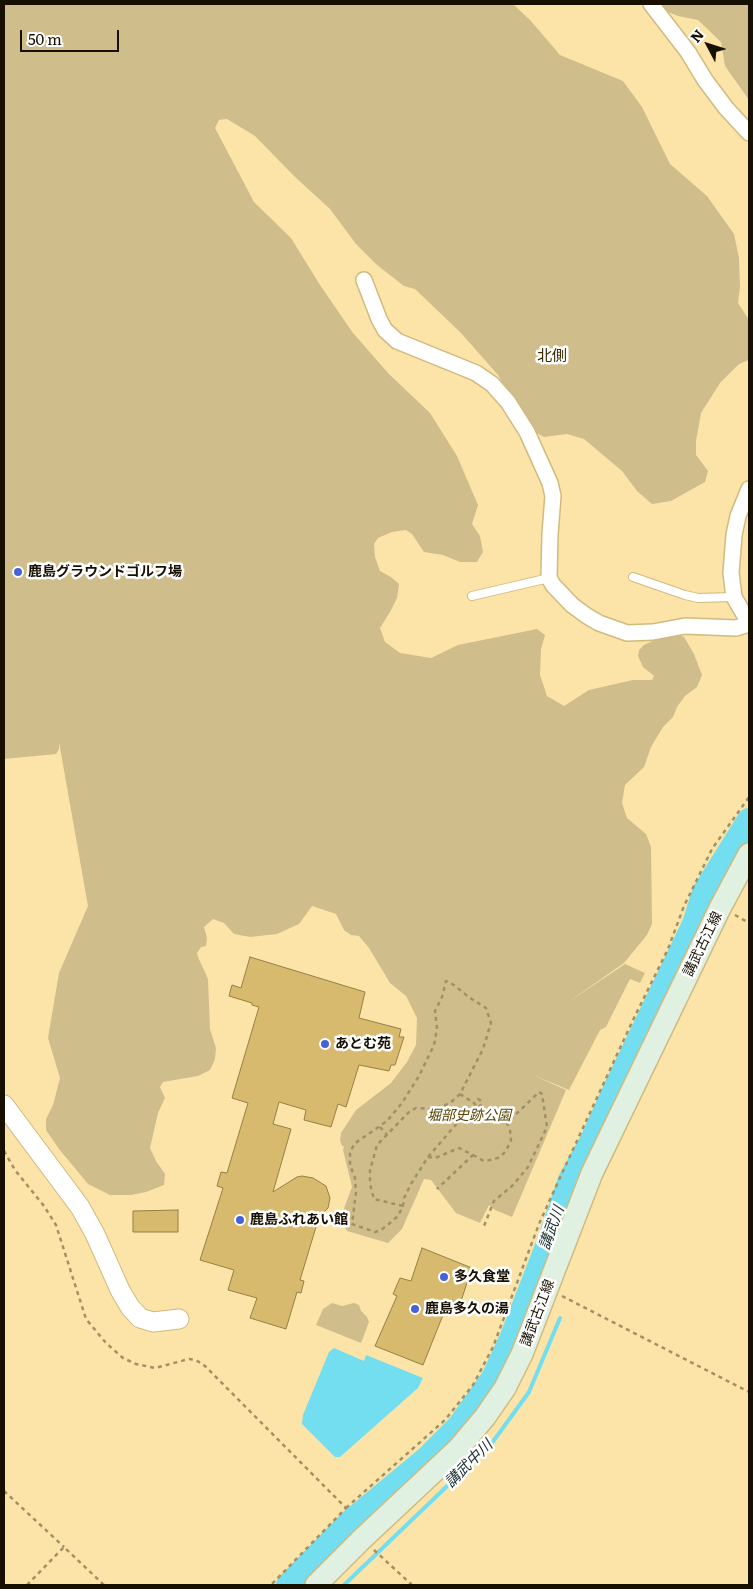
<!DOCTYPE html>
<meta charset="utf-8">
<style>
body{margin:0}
#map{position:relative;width:753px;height:1589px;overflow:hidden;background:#fce4a8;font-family:Literata,serif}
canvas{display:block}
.frame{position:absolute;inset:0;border:5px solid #170f00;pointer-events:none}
.north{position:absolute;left:683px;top:20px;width:50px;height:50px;-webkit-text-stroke:4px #fff;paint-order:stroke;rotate:310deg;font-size:14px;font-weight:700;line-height:20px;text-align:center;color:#170f00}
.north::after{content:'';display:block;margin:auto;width:18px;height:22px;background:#170f00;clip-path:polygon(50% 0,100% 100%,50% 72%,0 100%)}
.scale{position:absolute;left:20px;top:30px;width:99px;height:22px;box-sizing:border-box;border:2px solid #170f00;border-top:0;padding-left:6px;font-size:15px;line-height:18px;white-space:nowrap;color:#170f00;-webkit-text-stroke:4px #fff;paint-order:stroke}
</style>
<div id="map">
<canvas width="753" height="1589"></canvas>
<div class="frame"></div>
<div class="north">N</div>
<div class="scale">50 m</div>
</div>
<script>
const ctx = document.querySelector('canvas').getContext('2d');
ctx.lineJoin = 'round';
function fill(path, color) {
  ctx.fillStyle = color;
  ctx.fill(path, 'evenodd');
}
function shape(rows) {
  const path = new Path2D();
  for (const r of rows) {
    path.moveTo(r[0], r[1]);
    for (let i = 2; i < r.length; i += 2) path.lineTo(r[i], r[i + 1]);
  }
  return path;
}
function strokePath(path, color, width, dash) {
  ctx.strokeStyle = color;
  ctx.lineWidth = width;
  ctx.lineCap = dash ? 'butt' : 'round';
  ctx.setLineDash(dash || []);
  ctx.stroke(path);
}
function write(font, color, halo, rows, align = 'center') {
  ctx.font = font + ' Literata,"Noto Sans JP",serif';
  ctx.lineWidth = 5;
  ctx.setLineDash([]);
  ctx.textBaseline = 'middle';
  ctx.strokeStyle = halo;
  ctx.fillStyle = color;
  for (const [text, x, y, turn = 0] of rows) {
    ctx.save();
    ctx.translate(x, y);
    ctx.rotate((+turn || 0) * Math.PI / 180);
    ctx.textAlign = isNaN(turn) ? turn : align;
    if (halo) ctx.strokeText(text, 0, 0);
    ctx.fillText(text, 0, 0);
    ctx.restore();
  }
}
fill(shape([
 [4,4,513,4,531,21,560,55,623,81,642,107,670,164,707,196,734,234,739,258,740,287,738,303,749,320,749,360,739,364,720,383,701,413,696,441,696,455,708,471,705,482,671,501,652,504,637,491,622,471,584,439,567,434,544,437,526,427,498,375,461,333,415,289,404,286,377,265,356,244,330,209,294,176,255,136,227,119,219,120,215,128,254,202,291,238,320,285,353,333,389,374,430,413,457,456,478,505,472,524,480,536,483,552,477,562,460,562,443,555,424,552,412,534,406,530,392,532,378,538,374,544,375,557,380,571,391,577,399,584,397,598,390,612,380,628,385,642,400,653,431,658,458,645,537,629,545,635,541,649,540,675,547,696,564,706,589,690,633,680,652,680,654,676,643,667,638,656,639,650,644,645,665,635,676,634,684,637,694,654,702,675,697,687,685,696,677,707,673,717,663,727,651,747,644,767,625,785,622,803,627,818,646,834,651,847,652,924,647,935,624,963,567,1003,625,964,645,973,640,983,630,979,606,1027,600,1030,569,1090,531,1074,566,1090,512,1217,495,1210,489,1205,480,1223,456,1213,431,1180,424,1179,402,1229,388,1243,347,1231,340,1219,352,1187,343,1150,344,1146,342,1146,340,1140,341,1133,356,1110,391,1083,407,1062,416,1045,417,1018,406,996,390,983,369,948,359,936,351,935,344,930,336,914,312,906,299,924,277,934,250,937,234,934,224,923,213,919,204,927,207,938,206,946,201,947,197,953,198,957,208,979,210,1029,216,1048,215,1059,210,1070,198,1076,163,1082,160,1087,165,1098,158,1113,150,1148,156,1161,165,1174,164,1185,146,1192,131,1195,110,1195,88,1184,59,1149,46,1130,46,1119,53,1105,60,1078,48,1038,59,973,88,906,59,742,59,749,56,754,4,759],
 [658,4,749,4,749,100,725,66,721,42,698,20,678,16,663,10],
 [332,1303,342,1306,354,1303,359,1305,361,1311,367,1317,369,1322,361,1343,316,1325,323,1309]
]), '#d0bd8c');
fill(shape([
 [334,1348,364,1361,366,1355,423,1378,418,1388,340,1457,335,1457,302,1424,303,1415,329,1352]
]), '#73deef');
strokePath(shape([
 [344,1585,492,1443,529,1392,560,1318]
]), '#73deef', 4);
strokePath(shape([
 [288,1585,350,1522,427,1458,459,1426,493,1378,511,1339,549,1241,570,1180,592,1140,615,1089,694,924,704,892,749,820]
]), '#73deef', 24);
const building = shape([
 [250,957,365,992,359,1018,401,1029,399,1037,404,1037,395,1065,391,1065,389,1071,359,1065,346,1107,338,1104,331,1127,304,1120,306,1110,279,1102,273,1124,291,1129,273,1192,297,1177,302,1176,313,1178,326,1186,330,1198,328,1208,319,1217,300,1280,304,1281,301,1293,297,1292,286,1329,250,1318,257,1298,228,1290,234,1270,200,1260,223,1188,217,1186,221,1172,227,1173,248,1103,232,1098,259,1007,252,1005,252,1003,229,996,232,985,241,988,250,957],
 [178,1210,178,1232,133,1232,133,1211,178,1210],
 [422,1248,472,1268,460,1304,449,1300,423,1365,375,1346,397,1296,393,1294,400,1278,411,1281,422,1248]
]);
fill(building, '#d7ba6e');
strokePath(building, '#957f45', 1);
const service = shape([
 [633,577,685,595,698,598,734,597],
 [472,596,549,578]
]);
const minor = shape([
 [651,4,688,52,705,80,726,108,749,133],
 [364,280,379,319,385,330,397,341,476,373,492,384,508,402,527,432,550,483,553,496,550,534,549,578,553,585,572,605,587,616,599,623,627,633,653,632,685,626,736,628,749,624],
 [749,489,738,516,734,535,731,573,734,597,749,623]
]);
const tertiary = shape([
 [4,1105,80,1207,95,1234,120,1290,130,1307,140,1318,153,1322,179,1319]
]);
const secondary = shape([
 [316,1585,362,1539,458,1449,485,1417,505,1388,522,1354,592,1173,720,908,749,854]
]);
strokePath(service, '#d1ba7e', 10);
strokePath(minor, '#d1ba7e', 18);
strokePath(tertiary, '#d1ba7e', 21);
strokePath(secondary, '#d1ba7e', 24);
strokePath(shape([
 [735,915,749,923],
 [460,1094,474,1103],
 [380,1127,387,1135],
 [4,1151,15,1170,44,1206,56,1225,86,1319,106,1343,123,1358,136,1364,155,1368,189,1359,196,1360,205,1366,346,1508,271,1585],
 [473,1155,484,1161,495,1159,500,1157,505,1152,511,1141,510,1130,507,1123,539,1092,542,1094,547,1127,528,1167,513,1185,494,1201,484,1226],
 [428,1157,435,1158,459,1148,473,1155,437,1189],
 [403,1206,374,1199,370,1184,370,1170,377,1145,410,1111,416,1108,431,1109,443,1106,450,1103,460,1094,483,1049,491,1023,486,1008,470,998,454,985,446,981,442,997,435,1011,437,1028,434,1045,419,1076,402,1103,387,1121,354,1144,350,1153,350,1165,355,1178,356,1192,352,1224,375,1232,381,1230,390,1223,398,1216,403,1206,404,1198,411,1184,428,1157,465,1114,475,1110,482,1104,481,1101,478,1099,474,1103,477,1107],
 [562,1296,749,1392],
 [4,1491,64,1547],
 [346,1508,445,1420,473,1385,493,1347,539,1224,563,1171,633,1020,668,949,684,906,712,849,749,797],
 [374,1550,412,1585],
 [27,1585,64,1547,104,1585]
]), '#a29066', 2.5, [4, 4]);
strokePath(service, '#fff', 8);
strokePath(minor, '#fff', 15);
strokePath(tertiary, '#fff', 19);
strokePath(secondary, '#e0f1e2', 21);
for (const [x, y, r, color] of [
 [18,572,5,"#4663d6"],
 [325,1044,5,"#4663d6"],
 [240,1220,5,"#4663d6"],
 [444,1277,5,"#4663d6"],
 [415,1309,5,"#4663d6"]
]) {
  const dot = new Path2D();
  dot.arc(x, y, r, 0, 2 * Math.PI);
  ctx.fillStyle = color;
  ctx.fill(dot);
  strokePath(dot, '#fff', 2);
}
write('bold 14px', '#170f00', '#fff', [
 ["鹿島グラウンドゴルフ場",28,572],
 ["あとむ苑",335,1044],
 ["鹿島ふれあい館",250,1220],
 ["多久食堂",454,1277],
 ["鹿島多久の湯",425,1309]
], 'left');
write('14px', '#170f00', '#fff', [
 ["講武古江線",703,944,-64],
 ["講武古江線",538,1313,-69]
]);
write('italic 14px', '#584405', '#fff', [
 ["堀部史跡公園",469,1116]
]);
write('15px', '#3c2d00', '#fff', [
 ["北側",552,357]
]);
write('italic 15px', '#1a2e31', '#fff', [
 ["講武川",552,1228,-70],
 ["講武中川",469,1464,-45]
]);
</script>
